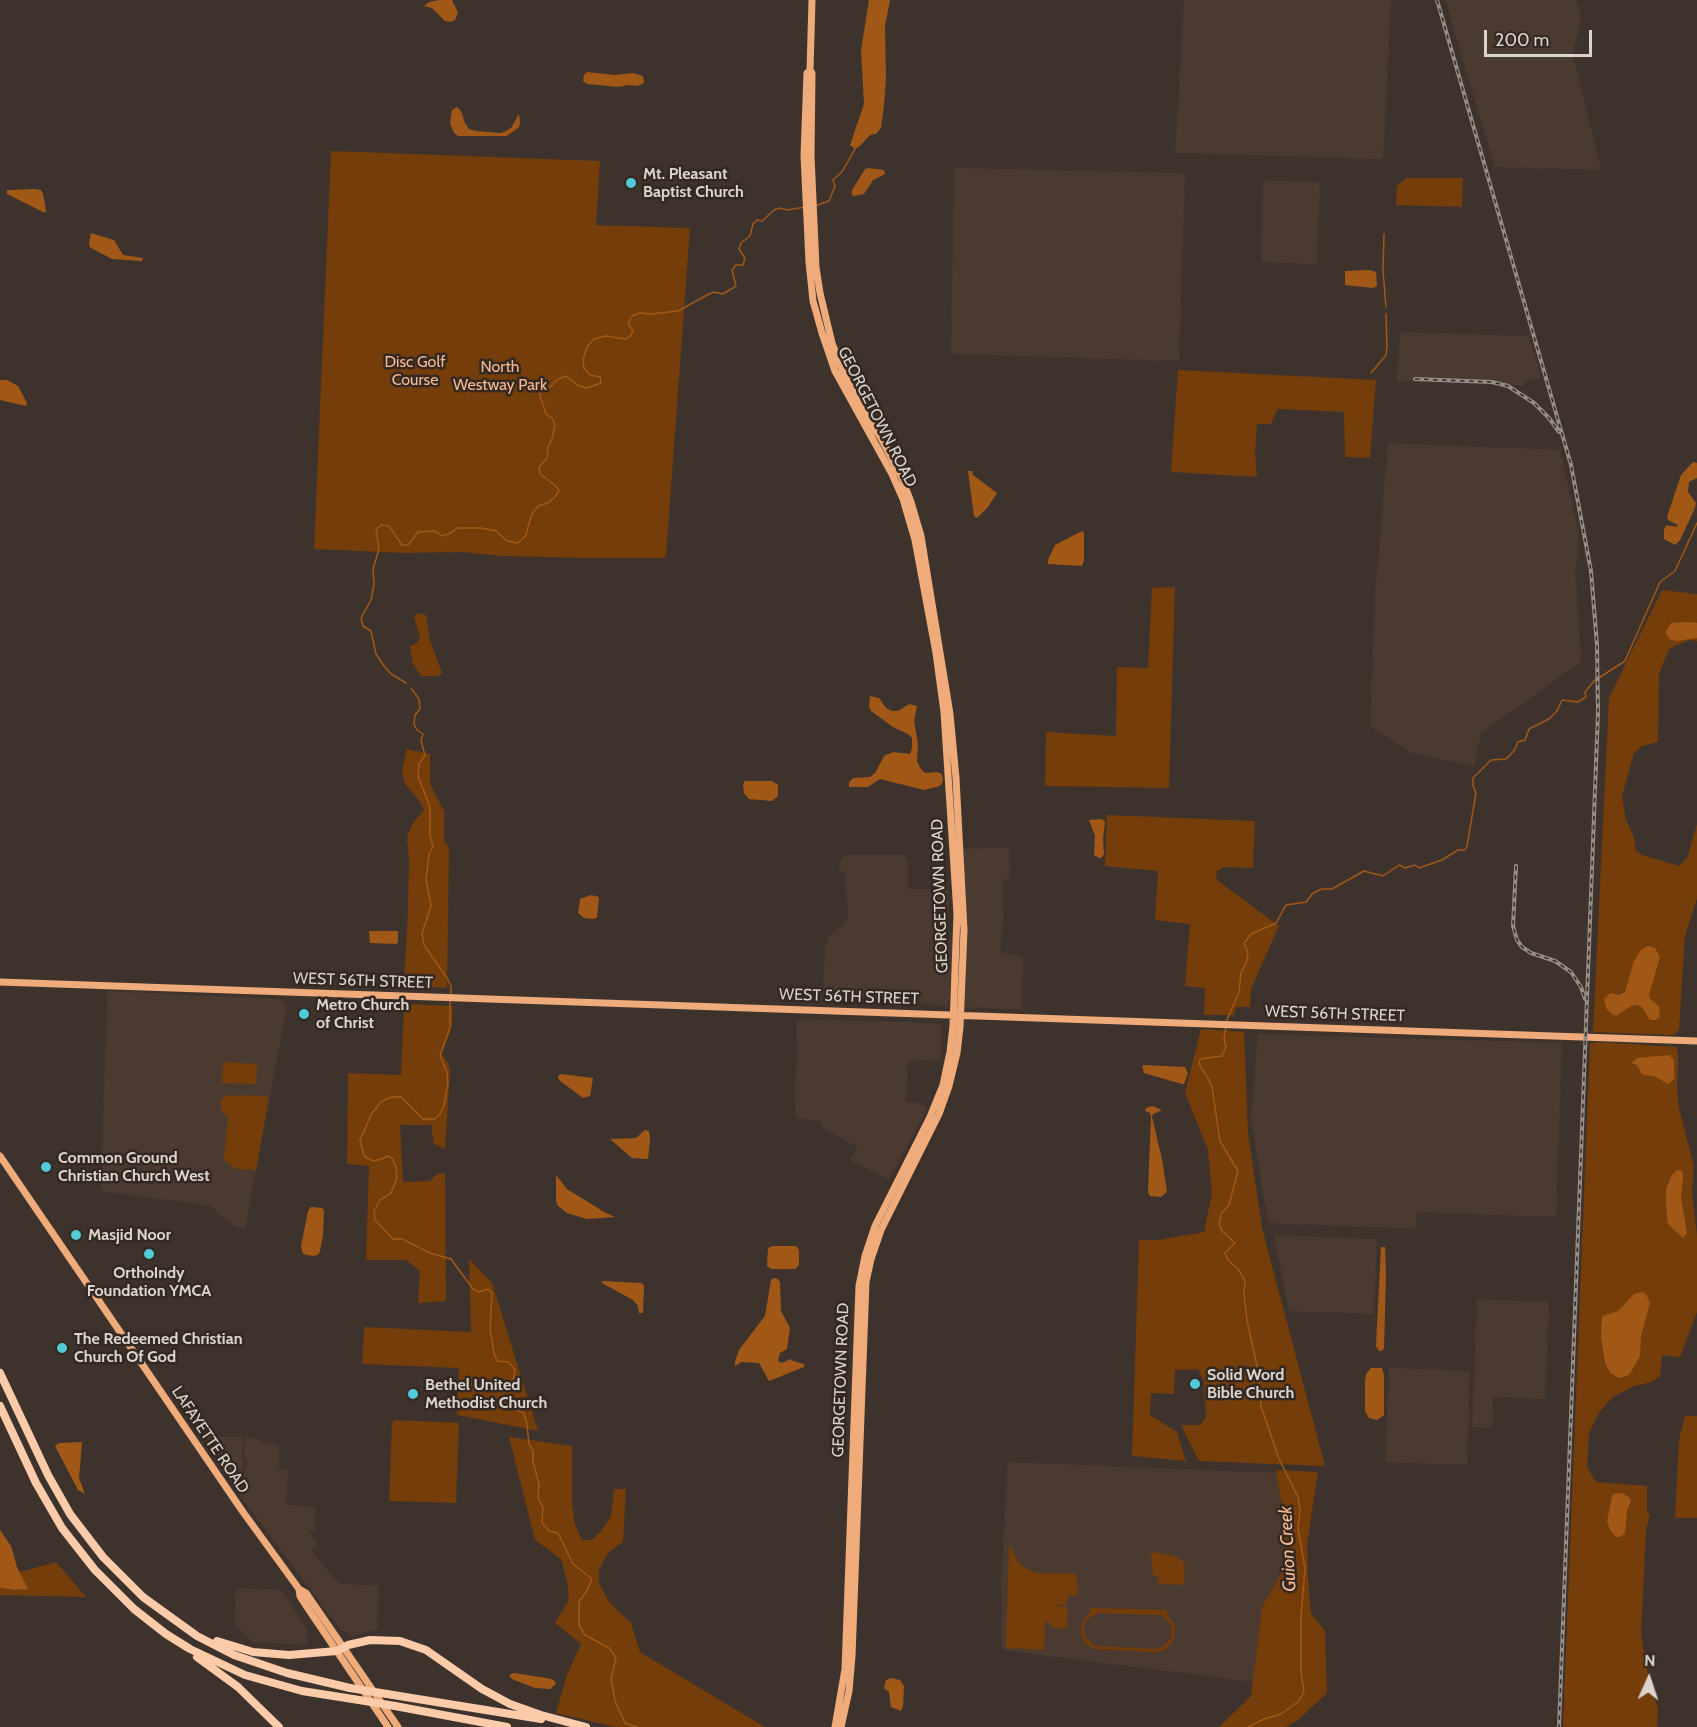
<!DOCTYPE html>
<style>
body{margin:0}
#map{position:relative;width:1697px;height:1727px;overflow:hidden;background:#3e332c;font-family:Cabin,sans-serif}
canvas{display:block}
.north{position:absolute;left:1619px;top:1649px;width:60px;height:60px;-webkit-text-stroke:4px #342922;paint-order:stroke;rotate:3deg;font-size:16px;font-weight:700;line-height:24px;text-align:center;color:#dad3ce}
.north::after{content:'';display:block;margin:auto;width:21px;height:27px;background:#dad3ce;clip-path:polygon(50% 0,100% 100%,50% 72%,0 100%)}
.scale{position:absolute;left:1484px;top:30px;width:108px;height:27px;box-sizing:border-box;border:3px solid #dad3ce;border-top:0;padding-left:8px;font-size:18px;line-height:21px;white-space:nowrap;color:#dad3ce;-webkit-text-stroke:4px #342922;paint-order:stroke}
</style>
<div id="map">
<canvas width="1697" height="1727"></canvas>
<div class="north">N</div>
<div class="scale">200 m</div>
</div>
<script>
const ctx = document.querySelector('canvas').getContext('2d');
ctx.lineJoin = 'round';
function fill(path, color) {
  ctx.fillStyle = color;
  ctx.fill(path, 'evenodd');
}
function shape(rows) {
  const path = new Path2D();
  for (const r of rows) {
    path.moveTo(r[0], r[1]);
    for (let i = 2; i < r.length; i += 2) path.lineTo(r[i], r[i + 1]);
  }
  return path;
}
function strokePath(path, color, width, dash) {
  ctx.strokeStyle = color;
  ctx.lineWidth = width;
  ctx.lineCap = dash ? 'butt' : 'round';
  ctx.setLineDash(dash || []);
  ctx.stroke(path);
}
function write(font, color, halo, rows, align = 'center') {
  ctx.font = font + ' Cabin,sans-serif';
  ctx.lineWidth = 5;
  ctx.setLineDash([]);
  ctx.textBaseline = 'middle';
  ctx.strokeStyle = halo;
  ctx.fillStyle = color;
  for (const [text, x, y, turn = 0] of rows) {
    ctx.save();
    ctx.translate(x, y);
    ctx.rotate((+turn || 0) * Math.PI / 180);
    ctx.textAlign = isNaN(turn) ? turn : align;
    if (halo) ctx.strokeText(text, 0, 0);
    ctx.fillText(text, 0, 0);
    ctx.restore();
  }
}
fill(shape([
 [1184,0,1391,0,1383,159,1175,153],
 [1445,0,1576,0,1581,17,1573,55,1601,170,1495,167],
 [954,168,1185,173,1179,361,951,354],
 [1263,180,1320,182,1317,264,1261,262],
 [1400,332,1529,336,1541,378,1527,380,1523,386,1397,381],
 [1388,443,1560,450,1578,530,1578,558,1575,567,1581,662,1481,733,1474,766,1412,753,1370,727,1375,597],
 [1009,847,1010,878,1002,880,1004,909,1000,952,1023,957,1022,1010,964,1007,961,849],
 [845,855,904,855,908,861,908,889,949,890,948,939,953,940,950,998,947,1006,921,1004,920,998,823,996,825,947,829,936,845,923,848,916,845,874,839,868,841,860],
 [107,991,279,999,284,1002,287,1006,245,1229,234,1226,210,1206,101,1191],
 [803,1019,908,1022,939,1024,942,1026,941,1061,908,1060,906,1101,915,1102,926,1107,926,1110,890,1178,886,1178,850,1160,858,1147,822,1128,820,1121,795,1118,797,1022],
 [1258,1034,1562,1043,1556,1217,1417,1212,1416,1229,1268,1223,1251,1119],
 [1274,1235,1377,1239,1374,1314,1289,1311],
 [1477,1299,1549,1302,1545,1399,1493,1397,1492,1428,1472,1427],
 [1389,1368,1470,1371,1467,1465,1385,1462],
 [210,1436,243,1437,242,1453,244,1469,231,1482,205,1443],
 [245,1438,256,1438,263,1443,277,1444,279,1446,279,1469,288,1469,286,1505,315,1507,316,1530,308,1531,318,1545,311,1550,332,1576,341,1584,379,1586,377,1629,352,1636,341,1630,232,1485,245,1472,247,1460,244,1454],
 [1008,1462,1277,1473,1286,1533,1282,1572,1262,1607,1253,1682,1002,1650,1001,1581],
 [236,1588,282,1590,308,1631,307,1645,253,1642,234,1623]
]), '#4b3a2f');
fill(shape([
 [331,151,600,161,596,225,690,228,666,556,664,558,585,558,503,556,461,552,404,553,314,549],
 [1406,178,1463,178,1462,207,1396,205,1397,186],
 [1178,370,1376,380,1370,458,1345,457,1344,412,1278,409,1271,424,1257,424,1255,452,1257,477,1171,472],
 [1175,587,1169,788,1045,786,1046,732,1116,736,1117,667,1148,668,1152,588],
 [1662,590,1697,594,1697,641,1689,640,1669,649,1659,674,1658,742,1642,746,1634,753,1622,796,1626,820,1634,837,1636,851,1642,855,1679,866,1687,858,1697,824,1697,898,1685,936,1679,1030,1673,1035,1593,1032,1609,698],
 [417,613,426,615,430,640,442,673,438,676,421,676,413,664,410,646,417,643,420,638,414,617],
 [407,749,430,754,430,784,444,811,444,840,449,848,447,988,404,985,408,910,409,860,407,836,413,823,424,810,418,799,405,784,402,770],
 [1107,815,1255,821,1253,868,1224,867,1216,872,1217,880,1279,926,1251,989,1250,1007,1236,1007,1234,1015,1204,1015,1205,988,1185,986,1190,924,1155,920,1158,871,1105,866],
 [404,1004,453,1006,452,1026,442,1054,448,1063,450,1071,445,1149,434,1144,431,1125,400,1125,403,1182,430,1181,437,1174,445,1173,446,1301,418,1303,420,1271,406,1260,366,1260,369,1166,347,1164,348,1073,401,1075],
 [1201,1029,1244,1032,1248,1133,1262,1228,1325,1466,1199,1461,1181,1425,1200,1425,1206,1417,1204,1381,1198,1369,1175,1370,1174,1394,1151,1393,1150,1415,1177,1432,1186,1461,1132,1456,1139,1240,1159,1240,1204,1232,1212,1193,1208,1150,1185,1093],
 [1599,1042,1676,1047,1678,1053,1677,1087,1679,1108,1694,1167,1692,1192,1697,1235,1697,1312,1680,1357,1662,1355,1660,1376,1651,1382,1632,1387,1612,1398,1600,1411,1589,1433,1587,1467,1596,1482,1647,1486,1647,1513,1650,1515,1646,1529,1641,1634,1649,1681,1658,1709,1657,1727,1563,1727,1590,1044],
 [223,1062,257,1064,256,1084,222,1083],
 [246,1095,269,1097,256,1170,236,1169,224,1160,228,1117,221,1110,221,1100,225,1096],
 [469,1259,492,1283,538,1431,457,1415,459,1368,362,1364,364,1327,471,1332],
 [1685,1416,1697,1416,1697,1518,1675,1518,1679,1440],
 [395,1420,459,1423,456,1503,389,1501,392,1424],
 [509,1437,572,1446,572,1505,575,1524,582,1540,592,1540,601,1531,611,1516,614,1489,626,1489,623,1542,608,1553,599,1570,599,1583,609,1602,631,1623,640,1652,765,1727,616,1727,556,1713,567,1675,581,1644,555,1623,569,1600,567,1581,561,1559,535,1540],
 [1276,1470,1318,1472,1307,1544,1308,1578,1311,1613,1325,1631,1327,1693,1298,1720,1286,1727,1219,1727,1251,1696,1262,1607,1282,1572,1286,1533],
 [1009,1545,1019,1563,1027,1569,1037,1573,1076,1574,1078,1595,1069,1596,1065,1605,1052,1606,1068,1607,1067,1627,1063,1629,1054,1628,1045,1620,1044,1650,1006,1648],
 [1151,1552,1175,1556,1185,1563,1184,1585,1159,1584,1158,1577,1153,1576],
 [56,1562,86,1597,0,1595,0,1588,16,1590,27,1589,20,1572],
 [1090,1608,1167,1610,1167,1615,1175,1626,1174,1639,1166,1649,1157,1652,1094,1649,1085,1643,1081,1633,1082,1622,1090,1612],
 [1099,1613,1161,1615,1170,1623,1172,1632,1171,1638,1165,1645,1157,1649,1095,1646,1086,1638,1084,1626,1088,1618]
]), '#743d0a');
fill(shape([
 [439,0,452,0,458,13,455,20,451,22,445,21,432,8,424,6,429,2],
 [869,0,890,0,885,26,886,79,884,105,881,128,876,134,870,135,860,146,855,149,850,145,864,104,861,50],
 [587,72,615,75,633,73,643,76,644,83,638,86,628,85,619,87,587,84,583,81,584,75],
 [457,107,461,111,465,123,469,129,476,131,501,133,506,131,511,128,519,114,520,122,519,127,507,136,458,136,454,133,450,123,452,110],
 [868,168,884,170,885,174,873,180,864,194,854,196,852,195,852,190,865,169],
 [34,189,41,190,43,194,46,210,45,213,7,194,7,190,11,190],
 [91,233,114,240,123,255,143,258,142,261,112,259,93,249,90,247,89,243],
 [1370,270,1376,272,1377,286,1373,288,1345,285,1345,271],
 [0,380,7,380,18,386,27,403,26,406,0,400],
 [1693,462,1697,463,1697,478,1689,482,1688,492,1696,503,1695,508,1680,540,1675,545,1664,539,1664,530,1666,525,1676,527,1678,525,1668,520,1667,517,1681,475],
 [968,471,972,471,973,475,997,493,988,507,977,518,974,516],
 [1082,531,1084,533,1084,560,1082,566,1048,564,1048,560,1055,545],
 [1687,622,1697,623,1697,638,1676,641,1669,639,1666,633,1668,627,1672,623],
 [870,696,879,698,886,708,892,711,898,711,909,704,917,706,914,721,918,744,917,761,920,768,925,773,937,772,942,774,943,781,940,786,924,790,880,779,868,787,849,787,849,782,853,778,870,777,875,773,884,756,893,752,910,754,912,748,912,738,908,734,893,727,871,711,869,707],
 [745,781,772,781,778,785,778,796,772,801,749,799,744,793,743,784],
 [1102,819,1105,822,1103,838,1104,854,1101,858,1099,858,1094,855,1095,836,1089,820],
 [591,895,599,897,597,917,594,919,584,918,578,913,580,899],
 [369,931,398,931,398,942,396,944,370,943],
 [1648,946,1655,948,1660,957,1649,995,1651,1000,1659,1006,1660,1017,1655,1020,1650,1020,1642,1007,1638,1005,1633,1005,1616,1016,1612,1014,1606,1008,1604,999,1610,993,1619,995,1625,992,1634,961,1641,950],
 [1669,1055,1674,1060,1674,1079,1668,1084,1656,1077,1642,1074,1637,1065,1631,1063,1637,1058],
 [1144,1065,1185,1067,1188,1073,1184,1084,1182,1084,1144,1073,1142,1066],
 [561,1074,593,1078,590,1096,583,1098,559,1080,558,1076],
 [1152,1106,1162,1110,1153,1114,1152,1117,1162,1159,1167,1192,1161,1197,1150,1196,1148,1192,1151,1116,1150,1113,1145,1111,1146,1108],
 [645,1130,649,1131,650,1140,648,1159,632,1158,610,1139,636,1138],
 [1677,1170,1682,1171,1683,1176,1681,1198,1687,1233,1683,1238,1668,1224,1666,1207,1666,1189,1672,1175],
 [556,1175,567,1189,604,1212,615,1217,587,1219,567,1213,558,1206,556,1201],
 [311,1207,322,1208,324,1211,323,1235,320,1251,318,1255,313,1256,303,1254,301,1246,308,1211],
 [772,1246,796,1246,799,1250,799,1265,795,1269,771,1269,767,1266,768,1248],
 [1381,1247,1385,1247,1386,1276,1384,1348,1382,1351,1379,1351,1376,1346],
 [774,1278,778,1279,780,1283,781,1311,790,1328,787,1349,780,1353,778,1361,782,1363,790,1359,793,1361,804,1364,804,1367,769,1381,759,1363,742,1362,735,1366,735,1362,739,1350,765,1316,771,1280],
 [602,1281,642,1283,644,1286,643,1313,639,1313,638,1306,633,1300,602,1283],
 [1642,1292,1646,1294,1650,1303,1641,1336,1640,1356,1629,1375,1619,1378,1610,1373,1605,1362,1601,1338,1602,1316,1618,1311,1634,1294],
 [1371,1368,1382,1368,1384,1375,1384,1415,1377,1420,1369,1418,1365,1411,1365,1382,1366,1374],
 [82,1442,79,1478,85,1494,78,1490,55,1446,59,1443],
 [1622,1493,1630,1498,1631,1502,1627,1510,1625,1533,1620,1537,1616,1537,1611,1532,1607,1521,1612,1497,1613,1494],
 [0,1530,11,1546,17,1567,28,1589,16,1590,0,1588],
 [514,1673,547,1678,554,1680,556,1684,550,1689,535,1688,512,1679,509,1675],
 [891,1678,900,1680,904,1686,903,1706,901,1711,891,1707,889,1692,884,1688,886,1680]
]), '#a15817');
strokePath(shape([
 [815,206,829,201,835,186,833,180,842,172,855,149],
 [1384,234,1383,271,1386,307],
 [1371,373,1386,355,1387,346,1386,314],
 [406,683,391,674,384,666,376,654,371,631,363,626,361,618,371,600,374,584,373,569,379,549,376,530,381,525,389,526,402,545,408,545,418,532,435,531,442,536,451,533,457,528,481,528,496,531,507,541,517,543,525,537,532,514,538,506,548,503,555,497,559,491,556,486,540,474,539,467,547,458,548,447,552,439,555,425,553,419,546,414,540,395,542,389,547,390,558,379,566,376,579,386,587,388,601,383,600,377,590,375,584,368,583,360,587,347,594,339,606,336,625,339,630,336,633,331,628,323,632,316,639,313,651,314,678,311,709,294,714,292,723,294,736,286,732,270,736,265,743,265,745,258,739,249,741,243,750,236,753,224,757,220,762,221,774,210,781,208,787,210,805,207],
 [411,688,419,699,420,709,415,715,414,724,417,730,423,734,421,741,425,755,419,764,418,776,430,807,430,836,433,846,429,855,426,879,431,906,422,933,424,945,447,978,451,986,451,994],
 [450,1002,450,1028,440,1055,447,1073,448,1083,444,1105,440,1114,435,1119,423,1119,401,1097,392,1097,382,1101,372,1113,360,1140,364,1156,373,1161,382,1159,387,1156,392,1158,396,1167,397,1178,391,1193,380,1200,374,1211,375,1220,393,1239,402,1239,430,1253,451,1259,473,1289,479,1292,488,1289,492,1293,490,1329,494,1353,497,1361,509,1362,515,1370,513,1381,508,1387,511,1401,516,1410,524,1413,527,1425,529,1444,533,1451,533,1462,539,1484,538,1498,543,1507,542,1522,549,1531,558,1533,573,1564,592,1579,588,1589,579,1602,579,1625,585,1635,609,1648,616,1658,611,1679,615,1701,625,1723,637,1727],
 [1226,1022,1239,992,1241,973,1246,963,1248,954,1244,943,1251,934,1276,923,1286,905,1306,902,1313,893,1322,889,1332,889,1364,871,1383,876,1399,865,1405,868,1415,865,1419,868,1442,860,1458,850,1465,850,1467,846,1476,793,1473,786,1473,778,1491,760,1506,759,1514,751,1518,742,1525,740,1529,729,1549,719,1557,711,1562,700,1578,702,1586,697,1585,692,1594,681,1625,661,1660,582,1675,571,1697,523],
 [1226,1027,1224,1038,1226,1047,1222,1056,1200,1059,1199,1064,1207,1076,1212,1087,1220,1141,1238,1171,1229,1205,1221,1214,1219,1224,1222,1231,1235,1243,1225,1253,1228,1260,1239,1270,1245,1281,1244,1294,1247,1320,1258,1371,1261,1406,1279,1459,1298,1497,1300,1510,1298,1528,1305,1569,1301,1616,1301,1672,1304,1692,1299,1701,1281,1714,1264,1719,1248,1727]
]), '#a15817', 1.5);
strokePath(shape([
 [812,0,810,71,812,73,811,156,816,267,820,293,832,343,844,374,863,411,881,438,901,476,911,502,921,536,950,714,956,778,964,930,960,1027,957,1053,949,1086,939,1114,881,1230,871,1259,866,1282,852,1656,849,1691,841,1727],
 [810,71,807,73,804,155,809,262,813,301,822,333,835,371,892,474,903,499,915,540,936,653,944,712,957,914,953,1026,950,1052,943,1085,930,1117,875,1226,865,1256,859,1286,845,1669,835,1727],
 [0,982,1697,1041],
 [0,1156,243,1512,299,1589,306,1593,398,1727],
 [299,1589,300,1596,307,1607,388,1727]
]), '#efab7a', 7);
strokePath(shape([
 [0,1373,48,1475,70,1514,103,1557,143,1597,197,1636,234,1655,287,1673,350,1688],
 [0,1406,36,1483,62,1528,95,1570,134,1609,166,1634,190,1649,245,1675,302,1691,359,1700],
 [217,1641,253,1652,289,1655,337,1651,348,1645,370,1640,400,1641,426,1650,482,1689,510,1704,541,1715,586,1727],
 [197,1657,238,1687,279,1727],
 [387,1694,541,1719],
 [395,1706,507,1727]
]), '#fccba9', 8);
const rail = shape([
 [1437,0,1571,465,1591,571,1597,645,1598,712,1559,1727],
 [1415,379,1492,382,1508,386,1534,403,1549,418,1559,432],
 [1516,866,1513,926,1517,940,1522,947,1531,953,1555,961,1571,972,1581,987,1585,999]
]);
strokePath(rail, '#968d87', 4);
strokePath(rail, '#342922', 1.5, [4.5]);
strokePath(shape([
 [350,1688,387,1694],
 [359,1700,395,1706]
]), '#fccba9', 8);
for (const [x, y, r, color] of [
 [631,183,6,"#52cbd9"],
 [304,1014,6,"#52cbd9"],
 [46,1167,6,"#52cbd9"],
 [76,1235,6,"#52cbd9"],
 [149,1254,6,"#52cbd9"],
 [62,1348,6,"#52cbd9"],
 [1195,1384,6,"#52cbd9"],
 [413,1394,6,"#52cbd9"]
]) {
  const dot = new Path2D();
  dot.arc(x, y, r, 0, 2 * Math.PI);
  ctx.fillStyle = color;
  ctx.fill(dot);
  strokePath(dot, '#342922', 2);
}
write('bold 16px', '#dad3ce', '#342922', [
 ["Mt. Pleasant",643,174],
 ["Baptist Church",643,192],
 ["Metro Church",316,1005],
 ["of Christ",316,1023],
 ["Common Ground",58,1158],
 ["Christian Church West",58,1176],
 ["Masjid Noor",88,1235],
 ["OrthoIndy",149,1273,"center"],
 ["Foundation YMCA",149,1291,"center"],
 ["The Redeemed Christian",74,1339],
 ["Church Of God",74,1357],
 ["Solid Word",1207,1375],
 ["Bible Church",1207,1393],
 ["Bethel United",425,1385],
 ["Methodist Church",425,1403]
], 'left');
write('16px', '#f6b98e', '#342922', [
 ["Disc Golf",415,362],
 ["Course",415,380],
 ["North",500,367],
 ["Westway Park",500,385]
]);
write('16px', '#dad3ce', '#342922', [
 ["GEORGETOWN ROAD",877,417,63],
 ["GEORGETOWN ROAD",940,896,-92],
 ["WEST 56TH STREET",363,981,2],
 ["WEST 56TH STREET",849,997,2],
 ["WEST 56TH STREET",1335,1014,2],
 ["GEORGETOWN ROAD",841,1380,-88],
 ["LAFAYETTE ROAD",210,1440,56]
]);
write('italic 18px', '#f8ba90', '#342922', [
 ["Guion Creek",1288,1549,-93]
]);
</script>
